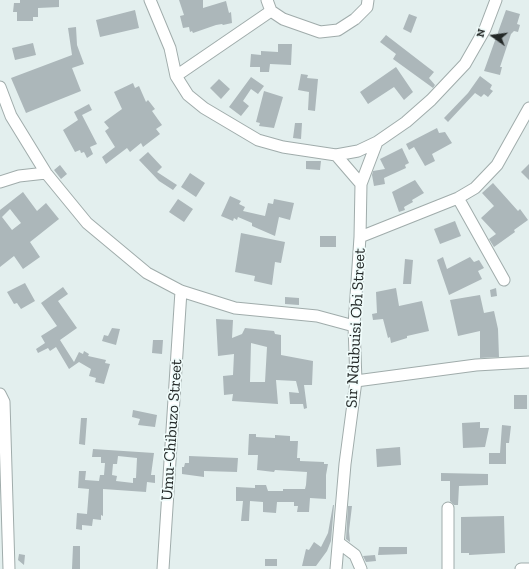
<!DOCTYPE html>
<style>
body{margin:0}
#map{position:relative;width:529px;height:569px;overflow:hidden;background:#e3efee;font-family:"Zilla Slab",serif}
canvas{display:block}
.north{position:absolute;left:473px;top:16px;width:40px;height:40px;-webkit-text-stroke:3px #f0fcfb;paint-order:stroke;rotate:284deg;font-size:11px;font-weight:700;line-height:16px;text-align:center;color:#232827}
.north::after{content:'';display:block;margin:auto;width:14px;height:18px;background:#232827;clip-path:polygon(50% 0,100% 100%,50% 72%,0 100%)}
</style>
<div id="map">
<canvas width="529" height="569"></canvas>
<div class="north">N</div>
</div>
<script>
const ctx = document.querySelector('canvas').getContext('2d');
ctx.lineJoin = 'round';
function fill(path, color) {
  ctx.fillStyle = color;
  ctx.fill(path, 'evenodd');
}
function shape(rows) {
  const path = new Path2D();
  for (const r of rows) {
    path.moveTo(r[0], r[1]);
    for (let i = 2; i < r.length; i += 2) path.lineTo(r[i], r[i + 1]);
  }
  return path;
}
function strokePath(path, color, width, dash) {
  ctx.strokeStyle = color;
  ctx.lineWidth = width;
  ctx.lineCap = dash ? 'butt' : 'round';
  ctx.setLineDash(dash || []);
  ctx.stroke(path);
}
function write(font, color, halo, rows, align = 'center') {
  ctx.font = font + ' "Zilla Slab",serif';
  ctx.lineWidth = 3.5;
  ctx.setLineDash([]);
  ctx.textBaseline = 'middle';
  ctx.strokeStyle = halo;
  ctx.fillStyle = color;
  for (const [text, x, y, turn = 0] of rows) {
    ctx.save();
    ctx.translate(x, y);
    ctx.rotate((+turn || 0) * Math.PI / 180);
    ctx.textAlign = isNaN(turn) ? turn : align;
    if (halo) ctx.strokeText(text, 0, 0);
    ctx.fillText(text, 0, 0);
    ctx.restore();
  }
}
fill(shape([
 [20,0,59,0,59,7,38,8,38,17,33,17,33,21,17,21,17,12,13,12,14,3,20,3],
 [179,0,203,0,203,8,226,1,229,13,231,12,232,23,223,25,222,24,216,25,193,33,192,31,190,32,189,27,183,28,180,16,184,15],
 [135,10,139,28,100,37,96,20],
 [506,10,520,14,517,24,520,25,518,32,514,31,511,34,500,67,502,67,500,75,484,71],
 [409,14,417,17,411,33,403,29],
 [76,27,77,45,84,64,72,68,81,91,26,113,11,78,72,55,68,28],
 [386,35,434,72,429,78,435,85,433,88,393,59,396,54,380,42],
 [33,43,36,55,15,60,12,48],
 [278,44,292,44,291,65,270,64,269,72,260,72,260,67,250,67,251,54,261,55,261,51,278,52],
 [396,67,413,92,404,100,394,87,368,104,360,92],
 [301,74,308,75,307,78,318,79,315,111,308,110,309,92,298,90],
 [480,76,492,85,490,89,493,91,488,97,484,94,481,97,475,93,448,122,444,118,468,93],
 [251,77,264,86,258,94,251,89,243,101,249,106,241,116,229,107],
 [219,79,230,89,221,99,210,88],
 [133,83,135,88,139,86,146,102,148,100,155,109,152,111,162,125,156,129,160,134,143,147,141,143,130,152,127,148,106,164,102,157,115,147,105,131,109,128,104,122,122,109,114,92],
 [264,91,283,97,274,128,259,126,260,123,256,122],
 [89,104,92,110,82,115,97,144,90,147,93,154,87,158,84,152,81,153,80,150,75,152,63,130,78,120,74,112],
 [295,123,302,123,301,139,293,138],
 [437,128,439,133,445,132,452,143,432,154,435,161,425,166,414,147,409,150,406,144],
 [402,148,409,163,405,165,406,168,384,178,385,184,374,186,372,175,373,171,385,169,380,159],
 [148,152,162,167,157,172,177,185,173,190,159,181,139,160],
 [306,161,321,161,320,170,306,169],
 [529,164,529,180,521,172],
 [60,165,67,174,61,179,54,170],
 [190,173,205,183,196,197,181,187],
 [415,180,424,193,412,200,413,202,404,207,405,210,399,212,392,192],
 [493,183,518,211,520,209,528,220,514,230,515,232,494,247,489,239,496,234,481,218,494,206,482,193],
 [23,192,37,211,46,203,59,219,30,242,40,257,23,269,14,256,0,267,0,210],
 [10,209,21,223,12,230,2,217],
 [230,196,241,201,239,204,245,207,243,211,265,216,268,203,273,204,274,199,294,203,290,220,279,217,275,236,252,226,252,223,238,217,237,220,234,218,233,221,221,216],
 [178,199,193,209,184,222,169,212],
 [455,221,461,236,440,244,434,229],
 [241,233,285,242,281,263,275,262,272,285,254,281,255,276,235,272],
 [320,236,336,236,336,247,320,247],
 [443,257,447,269,470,257,474,262,479,260,484,268,478,271,482,279,449,295,437,260],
 [405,259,413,260,411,284,403,284],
 [25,283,35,301,21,309,17,303,14,304,7,292],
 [63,287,68,294,58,301,77,328,60,340,74,362,79,352,83,354,84,351,89,354,88,356,106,360,105,363,110,364,104,384,95,382,96,378,89,376,91,369,79,362,69,369,56,347,50,351,48,348,38,353,36,349,45,343,41,336,57,326,41,303],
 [396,288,399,306,422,301,429,331,407,336,407,338,391,343,390,337,388,338,383,319,373,320,372,314,377,313,376,292],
 [496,288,497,296,491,297,490,290],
 [480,295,484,313,494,311,498,329,499,357,480,358,480,331,458,336,450,300],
 [285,297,299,298,299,305,285,304],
 [216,319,233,320,232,338,242,334,245,328,274,331,275,334,281,335,281,355,313,361,312,385,304,385,307,408,304,409,303,404,290,404,289,392,299,393,296,381,276,380,278,404,232,401,233,394,224,395,223,376,233,375,234,354,218,356],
 [251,343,267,347,265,382,250,382],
 [112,328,120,329,116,345,102,341,104,335,108,336],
 [153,340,163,340,162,354,152,353],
 [514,395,527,395,527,409,514,409],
 [133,410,157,415,155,427,138,425,140,419,132,417],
 [81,418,87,418,85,445,79,444],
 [480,422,480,428,489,428,485,447,463,448,462,423],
 [502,425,511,426,509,443,506,443,506,464,489,464,489,453,500,453],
 [249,434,256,434,256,437,275,438,275,435,290,436,290,441,298,441,297,458,300,458,300,461,324,462,324,464,328,464,326,475,326,499,310,498,309,512,297,512,298,506,294,506,294,502,277,502,276,513,263,512,263,502,250,501,249,521,241,521,243,501,236,501,236,487,255,488,255,485,266,485,268,491,283,491,283,489,305,489,306,485,307,472,275,470,274,472,257,470,258,455,248,455],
 [400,447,401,465,377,467,376,449],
 [93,449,154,453,151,475,155,475,155,483,147,482,146,492,103,489,103,516,101,515,101,520,93,519,92,526,82,525,82,530,76,529,77,513,87,514,89,489,78,488,79,471,86,471,85,480,99,481,100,475,104,475,105,463,101,463,101,457,92,457],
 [118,456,137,458,136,478,133,478,133,483,116,481,117,476,112,475,113,464,117,464],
 [189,456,238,458,237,472,204,471,204,477,182,474,182,467,184,467,185,463,189,463],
 [441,473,488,474,488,485,459,486,458,505,454,505,450,501,450,481,441,481],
 [333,505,334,505,331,541,327,551,316,566,302,566,306,549,309,550,314,542,321,547,328,533],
 [348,506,352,506,349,531,350,542,346,539],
 [504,516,505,553,469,555,469,553,461,553,461,517],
 [73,546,80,546,80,569,72,569],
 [379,547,407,547,407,554,378,555],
 [19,554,25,555,24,565,18,560],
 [375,555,376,561,366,562,363,556],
 [265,559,277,559,277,566,265,566]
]), '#acb7ba');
const minor = shape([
 [150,0,170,48,176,76,188,95,204,108,258,140,283,147,336,155,361,184],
 [267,0,271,11,283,19,320,32,338,30,355,19,367,7,368,0],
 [176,76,271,11],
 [0,87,11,116,46,173,87,223,147,273,181,291,235,308,317,316,354,326],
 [336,155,358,151,377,142],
 [0,182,19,176,46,173],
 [458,198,504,280],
 [360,237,458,198,475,188,497,165,529,108],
 [356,381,476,365,529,362],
 [0,394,4,402,9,569],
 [339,543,355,555,361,569],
 [163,569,181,291],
 [336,569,345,464,356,381,354,326,360,237,361,184,377,142,406,122,431,100,465,64,485,29,496,0],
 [448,569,448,508],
 [521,569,529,569]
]);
strokePath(minor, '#a0acab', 13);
strokePath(minor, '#fff', 11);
write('16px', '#232827', '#f0fcfb', [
 ["Sir Ndubuisi Obi Street",356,328,-87],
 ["Umu-Chibuzo Street",172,430,-86]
]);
</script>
